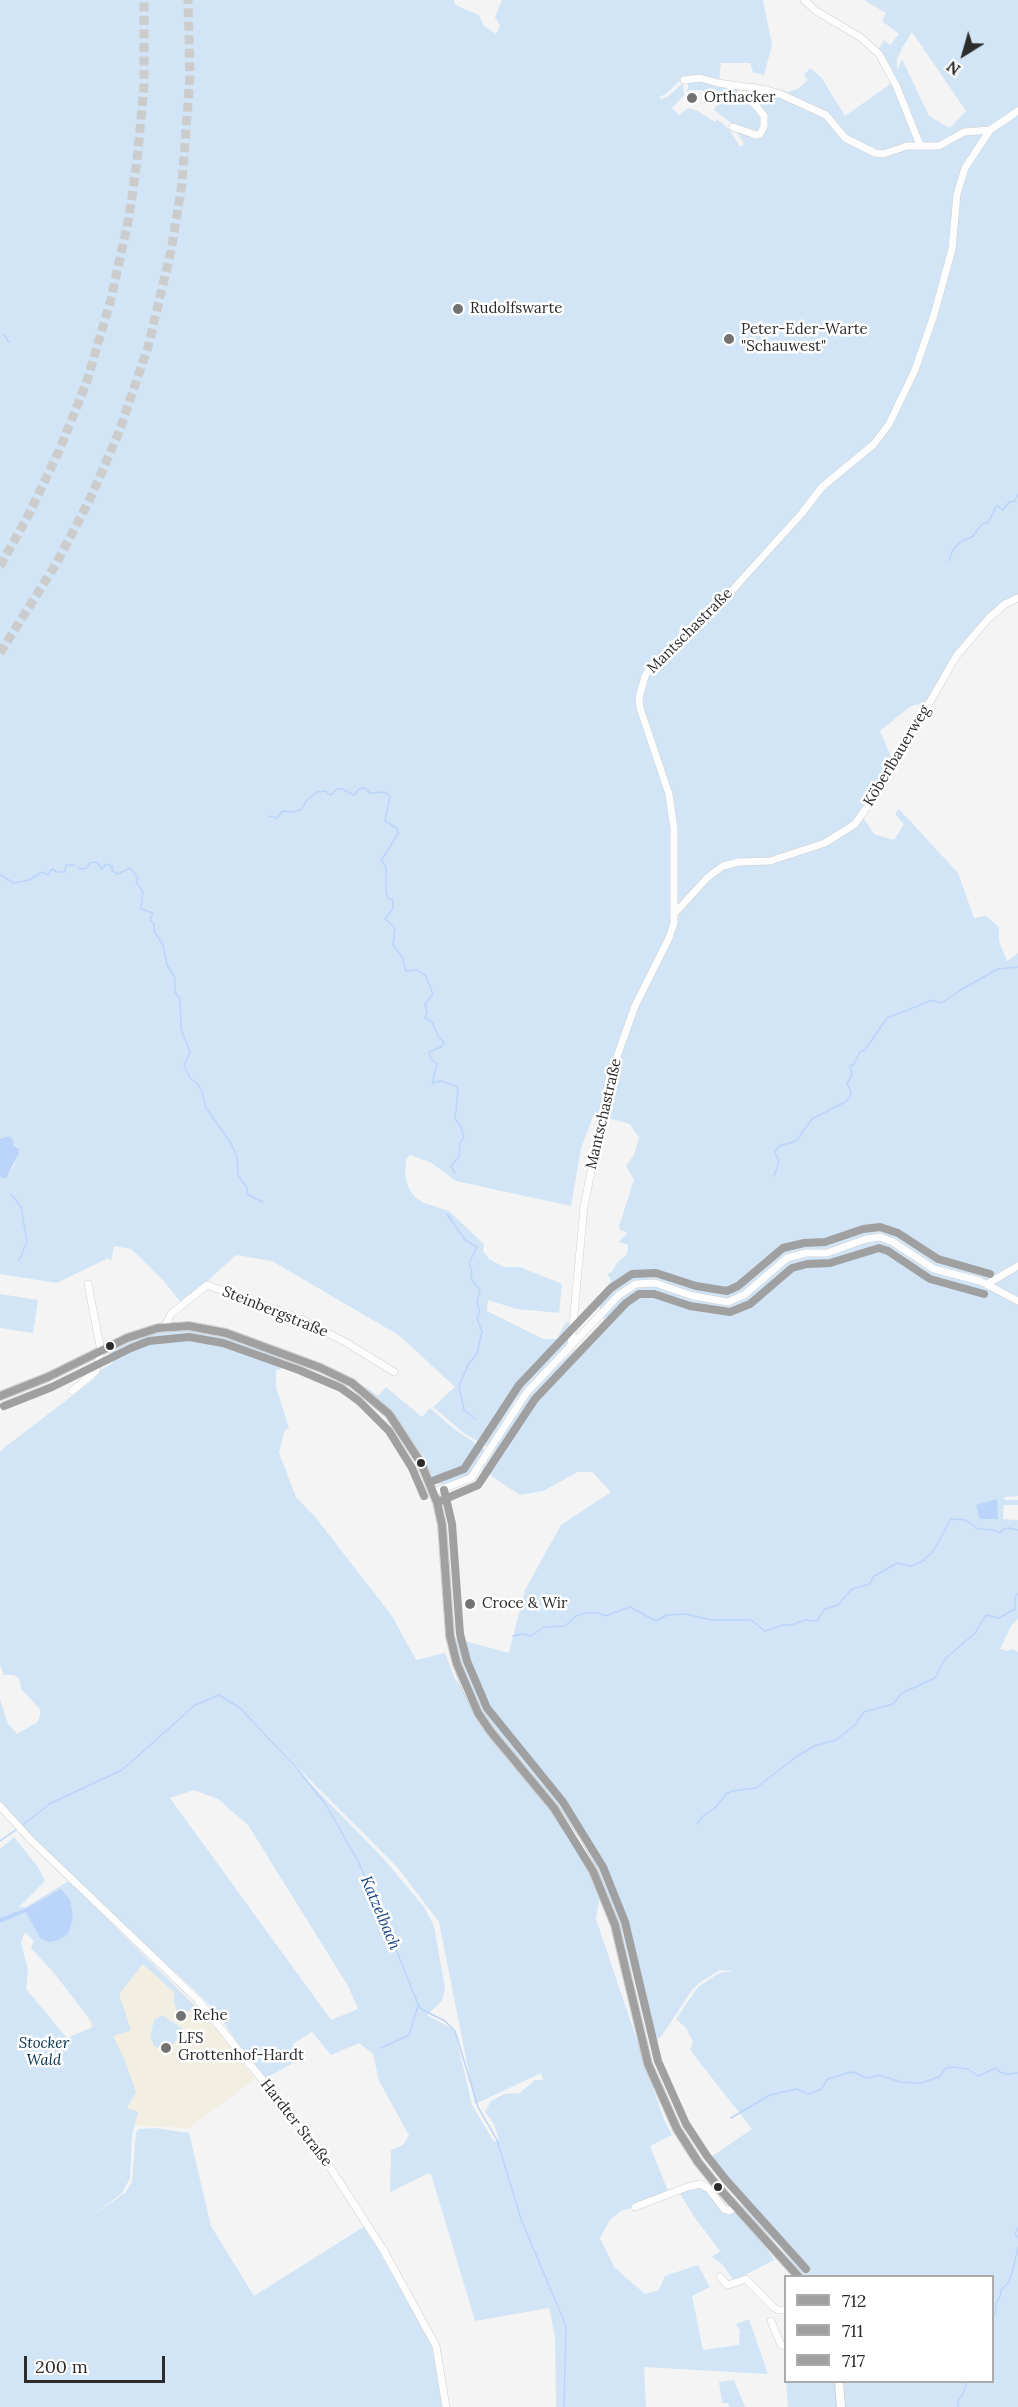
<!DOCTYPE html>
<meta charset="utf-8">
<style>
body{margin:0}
#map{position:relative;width:1018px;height:2407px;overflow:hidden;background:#f4f4f4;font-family:Lora,serif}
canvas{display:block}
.legend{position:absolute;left:784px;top:2275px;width:210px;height:108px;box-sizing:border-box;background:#fff;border:2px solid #ababab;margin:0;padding:8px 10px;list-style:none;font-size:18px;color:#2c2c2c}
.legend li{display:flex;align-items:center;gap:12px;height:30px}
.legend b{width:30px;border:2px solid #ababab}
.north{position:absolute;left:934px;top:24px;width:60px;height:60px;-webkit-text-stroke:4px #fff;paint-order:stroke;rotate:217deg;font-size:16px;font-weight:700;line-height:24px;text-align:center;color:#2c2c2c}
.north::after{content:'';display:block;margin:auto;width:21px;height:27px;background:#2c2c2c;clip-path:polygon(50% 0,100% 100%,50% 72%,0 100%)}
.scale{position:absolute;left:24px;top:2356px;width:141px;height:27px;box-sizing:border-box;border:3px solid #2c2c2c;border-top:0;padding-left:8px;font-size:18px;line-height:21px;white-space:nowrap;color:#2c2c2c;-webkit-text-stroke:4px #fff;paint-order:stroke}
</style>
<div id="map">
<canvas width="1018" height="2407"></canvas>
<ul class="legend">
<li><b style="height:8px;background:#a0a0a0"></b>712</li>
<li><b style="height:8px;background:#a0a0a0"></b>711</li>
<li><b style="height:8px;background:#a0a0a0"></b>717</li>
</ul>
<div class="north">N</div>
<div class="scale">200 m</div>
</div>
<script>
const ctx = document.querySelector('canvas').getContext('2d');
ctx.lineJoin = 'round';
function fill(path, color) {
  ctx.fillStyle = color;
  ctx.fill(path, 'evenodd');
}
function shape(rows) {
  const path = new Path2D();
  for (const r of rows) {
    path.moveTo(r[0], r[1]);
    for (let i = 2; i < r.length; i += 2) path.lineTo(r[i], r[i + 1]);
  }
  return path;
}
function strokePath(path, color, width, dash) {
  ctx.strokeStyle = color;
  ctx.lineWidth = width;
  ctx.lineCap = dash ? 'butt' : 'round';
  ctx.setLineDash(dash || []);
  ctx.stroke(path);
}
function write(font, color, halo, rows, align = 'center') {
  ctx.font = font + ' Lora,serif';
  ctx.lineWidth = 5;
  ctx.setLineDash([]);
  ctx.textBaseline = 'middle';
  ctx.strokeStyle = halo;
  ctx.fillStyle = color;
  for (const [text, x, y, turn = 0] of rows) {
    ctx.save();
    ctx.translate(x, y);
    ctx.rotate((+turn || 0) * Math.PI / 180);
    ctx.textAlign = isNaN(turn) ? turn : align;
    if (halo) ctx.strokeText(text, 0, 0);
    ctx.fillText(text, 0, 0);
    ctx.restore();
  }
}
fill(shape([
 [127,1939,208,2018,255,2079,189,2128,129,2125,77,1991,83,1967]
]), '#f3eee2');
fill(shape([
 [0,0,454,0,455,4,462,8,479,15,484,26,496,34,500,26,495,17,502,0,763,0,772,45,764,75,753,72,750,63,721,63,719,81,691,77,679,81,666,94,659,97,661,99,667,97,683,83,684,95,672,108,679,115,688,108,698,111,715,122,717,119,730,130,740,147,744,144,735,129,749,131,731,123,714,110,720,101,702,90,689,90,687,92,689,81,692,80,738,89,737,93,748,97,754,92,778,92,779,89,787,92,798,89,808,80,804,75,810,68,821,77,845,116,893,82,877,51,884,40,890,45,899,34,882,21,886,13,864,0,1018,0,1018,596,988,616,928,702,911,706,880,731,893,762,861,814,874,834,894,840,904,824,895,814,899,809,958,873,974,918,986,916,999,927,999,941,1007,961,1018,953,1018,1496,1004,1497,1005,1500,1018,1500,1018,1505,1004,1505,1003,1519,1018,1520,1018,1619,1011,1626,1000,1649,1006,1651,1013,1649,1018,1652,1018,2407,846,2407,844,2382,992,2382,992,2276,804,2276,779,2246,753,2219,716,2171,711,2157,752,2129,690,2050,693,2042,686,2028,676,2019,698,1987,719,1973,734,1971,720,1970,699,1983,692,1990,661,2037,655,2040,649,2039,621,1928,586,1853,589,1846,583,1834,576,1835,491,1727,473,1697,460,1664,454,1638,509,1653,525,1590,561,1525,611,1492,592,1472,578,1472,543,1491,520,1495,482,1470,521,1405,555,1368,605,1322,599,1305,611,1280,607,1274,612,1272,616,1264,627,1254,628,1245,619,1242,627,1233,620,1230,619,1226,634,1180,626,1166,634,1155,639,1138,630,1124,594,1114,581,1148,571,1206,456,1181,430,1162,410,1155,406,1159,405,1175,409,1189,416,1198,424,1203,449,1211,484,1244,483,1251,489,1259,504,1267,520,1267,562,1284,559,1313,517,1309,488,1300,487,1311,543,1339,557,1339,565,1323,569,1322,571,1328,565,1351,543,1371,514,1402,488,1447,465,1434,433,1407,455,1387,400,1336,272,1261,236,1255,182,1304,163,1280,131,1249,114,1246,111,1261,108,1258,57,1283,0,1274,0,1159,2,1167,8,1174,14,1165,19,1149,7,1136,0,1139],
 [912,32,966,111,950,128,929,116,902,59,897,71,897,60,902,48],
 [0,1294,38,1300,33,1333,0,1328],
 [184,1329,221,1335,282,1358,281,1369,276,1370,276,1387,289,1428,284,1432,279,1453,296,1497,316,1518,392,1616,416,1660,445,1653,455,1679,569,1835,584,1860,599,1900,596,1919,664,2120,672,2135,650,2146,670,2196,621,2211,610,2220,600,2238,615,2268,645,2294,659,2290,665,2276,698,2265,710,2287,692,2296,703,2350,739,2345,740,2331,736,2324,749,2319,768,2374,644,2367,646,2407,556,2407,555,2337,549,2308,475,2321,431,2174,427,2174,390,2192,391,2150,403,2145,409,2135,379,2081,373,2054,359,2043,331,2055,312,2032,293,2044,297,2061,266,2078,253,2065,216,2012,198,1993,52,1859,0,1802,0,1699,8,1724,17,1734,38,1722,40,1714,40,1709,22,1690,19,1679,14,1675,4,1675,0,1664,0,1451,94,1379,97,1372,113,1363,109,1353,118,1348,123,1344,152,1332],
 [250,1717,303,1773,398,1868,439,1922,475,2104,541,2073,543,2080,535,2080,520,2093,504,2094,491,2101,485,2112,494,2124,499,2140,494,2142,472,2105,455,2032,449,2027,427,2015,442,2001,445,1988,434,1926,424,1907,382,1857,299,1772],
 [194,1790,218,1799,248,1825,348,1986,358,2009,331,2020,170,1798],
 [366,1387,378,1396,386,1387,422,1417,430,1408,454,1429,484,1449,483,1459,466,1478,444,1485,438,1484,432,1478,424,1456,417,1450,394,1416,365,1389],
 [14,1837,38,1867,45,1881,19,1907,26,1907,67,1882,71,1883,196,2007,191,2011,177,2012,174,2002,174,1992,143,1964,119,1994,131,2030,113,2036,126,2063,136,2092,127,2108,138,2112,132,2136,130,2178,122,2193,89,2218,126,2192,132,2181,136,2133,139,2129,155,2128,189,2133,211,2226,254,2296,365,2226,433,2347,444,2407,0,2407,0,1849],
 [25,1932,34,1941,31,1948,54,1973,91,2021,93,2027,67,2038,26,1989,28,1970,21,1942],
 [162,2015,182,2028,183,2032,173,2044,158,2048,154,2046,150,2037,154,2020],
 [702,2186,727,2213,736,2213,761,2240,774,2260,734,2281,722,2264,712,2257,720,2251,695,2218,679,2192],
 [734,2380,745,2407,729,2407,728,2403,722,2403,719,2382],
 [786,2382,835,2382,837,2407,788,2407]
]), '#d1e5f6');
fill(shape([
 [8,1136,12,1138,14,1145,19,1149,19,1153,6,1178,1,1178,0,1175,0,1139],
 [997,1499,998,1519,980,1519,976,1505],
 [61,1889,70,1900,73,1918,68,1934,58,1940,49,1942,40,1938,26,1912,0,1923,0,1918,27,1908]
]), '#bbd4fa');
strokePath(shape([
 [4,335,9,342],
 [949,561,952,551,960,542,972,537,983,523,988,523,997,505,1003,510,1009,502,1015,501,1018,494],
 [269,816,277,818,282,811,293,812,302,809,307,800,317,792,325,791,331,795,337,789,342,789,354,795,359,789,365,788,370,793,385,792,390,796,385,821,397,828,398,834,381,861,386,866,386,893,389,899,393,900,393,908,385,919,395,928,393,945,402,957,406,971,417,970,426,976,433,994,425,1004,427,1013,425,1018,432,1022,439,1038,444,1042,441,1047,429,1052,431,1059,437,1064,432,1083,441,1081,456,1086,458,1091,455,1119,460,1125,464,1137,460,1143,459,1157,451,1166,455,1174],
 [77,867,81,869,86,868,90,863,97,862,102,869,106,864,112,866,112,871,118,874,130,868,138,878,136,882,143,892,141,909,153,913,150,920,154,924,154,931,163,945,167,965,175,978,175,992,180,999,181,1029,190,1052,184,1065,190,1078,197,1083,202,1092,206,1108,231,1143,237,1157,238,1175,247,1188,247,1194,263,1202],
 [0,875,14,883,29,880,42,872,48,875,52,869,57,872,65,872,66,865,75,865],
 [774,1176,779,1162,775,1152,779,1146,796,1141,812,1119,845,1102,850,1097,851,1092,847,1083,852,1075,850,1066,854,1064,860,1052,865,1050,887,1018,933,1000,939,1003,945,1001,959,991,998,969,1018,967],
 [11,1194,21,1207,27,1241,19,1261],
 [447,1214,465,1240,477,1247,469,1263,472,1271,471,1279,480,1290,477,1303,480,1313,477,1318,482,1332,477,1353,468,1365,459,1386,464,1410,475,1419],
 [513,1636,523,1634,531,1636,544,1627,565,1626,576,1616,584,1613,598,1613,605,1616,630,1607,656,1621,667,1615,686,1614,711,1620,751,1620,765,1631,783,1625,791,1625,805,1620,817,1621,825,1609,838,1605,852,1589,870,1584,873,1577,897,1563,911,1566,923,1561,934,1550,951,1519,966,1520,978,1529,993,1530,1000,1533,1003,1529,1009,1528,1018,1530],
 [697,1824,703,1816,715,1808,726,1794,732,1791,756,1788,796,1757,814,1746,836,1740,855,1725,864,1712,893,1704,902,1693,935,1678,945,1659,975,1633,986,1615,999,1618,1015,1609,1015,1597,1018,1594],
 [21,1826,51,1803,122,1770,195,1705,219,1695,240,1708,296,1767,326,1805,358,1861,379,1907,418,2004,421,2009,445,2021,455,2031,478,2107,497,2140,521,2219,566,2326,564,2407],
 [0,1841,17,1829],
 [381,2048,409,2035,418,2006],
 [731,2118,770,2095,796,2089,808,2094,821,2089,828,2079,847,2073,854,2072,866,2078,880,2075,900,2082,921,2083,939,2077,946,2068,952,2067,968,2069,978,2076,996,2068,1000,2072,1007,2074,1018,2073],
 [1018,2227,1015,2234,1018,2237],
 [992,2317,996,2312,996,2303,1000,2297,1001,2290,1008,2283,1012,2273,1018,2248],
 [958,2407,958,2401,963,2394,967,2382]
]), '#bbd4fa', 1.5);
strokePath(shape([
 [0,566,28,516,59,451,87,381,111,299,129,217,137,161,144,86,144,0],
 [0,653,56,564,90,499,119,432,148,347,171,251,182,184,190,76,188,0]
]), '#ccc', 9, [9, 4.5]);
const minor = shape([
 [804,0,816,11,860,37,879,54,896,85,920,145],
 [684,80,700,78,718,83,767,90,780,94,826,115,845,138,875,153,883,154,907,146,939,146,964,132,990,130],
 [733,127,756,135,760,134,764,127,764,116,749,97,753,87],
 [674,914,708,877,723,866,739,862,770,861,825,843,855,824,879,790,957,655,989,618,1005,604,1018,598],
 [987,1284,1018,1266],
 [164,1328,171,1314,207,1285,301,1319,347,1343,394,1372],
 [571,1346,584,1207,609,1079,635,1006,669,938,674,923,674,829,669,794,640,708,639,698,645,676,652,665,728,595,802,513,822,487,874,444,889,424,915,370,934,315,952,249,957,194,965,168,990,130,1018,111],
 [72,1391,96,1371,101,1351,88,1284],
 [434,1492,471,1478,527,1392,619,1295,636,1284,655,1283,693,1296,728,1302,744,1295,787,1258,806,1253,827,1253,866,1239,880,1237,893,1242,934,1269,980,1281,1018,1301],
 [0,1806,32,1841,197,1999,317,2147,384,2251,436,2346,446,2407],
 [635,2207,687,2187,700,2184,708,2188,724,2209,729,2211,736,2207],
 [720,2277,728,2285,746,2279,773,2307,778,2310,786,2310],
 [771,2321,781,2345,786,2346]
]);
const major = shape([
 [0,1396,48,1377,127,1338,158,1328,189,1326,226,1333,321,1368,352,1383,389,1414,421,1463,437,1502,442,1525,450,1636,457,1664,467,1689,478,1713,491,1732,554,1808,576,1841,593,1871,615,1925,648,2064,677,2129,698,2162,718,2187,798,2276],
 [839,2382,841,2407]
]);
strokePath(minor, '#d0d0d0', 8);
strokePath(major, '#d0d0d0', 10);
strokePath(minor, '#fdfdfd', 7);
strokePath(major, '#fdfdfd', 8);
strokePath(shape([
 [0,1396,48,1377,127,1338,158,1328,189,1326,226,1333,321,1368,352,1383,389,1414,421,1463,437,1502,442,1525,450,1636,457,1664,478,1713,491,1732,554,1808,593,1871,615,1925,648,2064,677,2129,698,2162,718,2187,798,2276]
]), '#a0a0a0', 8);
strokePath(shape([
 [4,1406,52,1387,131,1348,149,1341,189,1337,223,1343,299,1370,341,1388,359,1401,389,1431,412,1468,424,1496],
 [438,1502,478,1485,535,1399,626,1303,639,1294,654,1294,690,1306,730,1312,750,1304,792,1268,807,1264,830,1263,879,1248,888,1251,930,1279,984,1294]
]), '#a0a0a0', 8);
strokePath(shape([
 [430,1482,464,1469,519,1385,611,1288,632,1274,656,1273,696,1286,727,1291,738,1286,783,1248,804,1243,825,1242,863,1229,880,1227,898,1233,938,1259,990,1274],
 [444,1490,452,1524,460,1634,467,1661,487,1708,563,1802,603,1867,625,1922,658,2061,686,2124,707,2156,726,2180,806,2269]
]), '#a0a0a0', 8);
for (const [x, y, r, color] of [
 [692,98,6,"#727272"],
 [458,309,6,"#727272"],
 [729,339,6,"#727272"],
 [110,1346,5,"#2c2c2c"],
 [421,1463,5,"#2c2c2c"],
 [470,1604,6,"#727272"],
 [181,2016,6,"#727272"],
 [166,2048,6,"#727272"],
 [718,2187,5,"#2c2c2c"]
]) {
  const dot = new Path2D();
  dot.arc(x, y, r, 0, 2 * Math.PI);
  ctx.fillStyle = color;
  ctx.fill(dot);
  strokePath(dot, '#fff', 2);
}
write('15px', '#2c2c2c', '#fff', [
 ["Orthacker",704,98],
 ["Rudolfswarte",470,309],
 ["Peter-Eder-Warte",741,330],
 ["\"Schauwest\"",741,347],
 ["Croce & Wir",482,1604],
 ["Rehe",193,2016],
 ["LFS",178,2039],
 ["Grottenhof-Hardt",178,2056]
], 'left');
write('15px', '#2c2c2c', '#fff', [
 ["Mantschastraße",690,631,-45],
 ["Köberlbauerweg",897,756,-59],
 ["Mantschastraße",604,1114,-77],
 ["Steinbergstraße",275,1312,22],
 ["Hardter Straße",296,2123,52]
]);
write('italic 15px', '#012e4b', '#fff', [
 ["Stocker",44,2044],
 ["Wald",44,2061]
]);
write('italic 16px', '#184483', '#fff', [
 ["Katzelbach",380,1913,67]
]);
</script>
